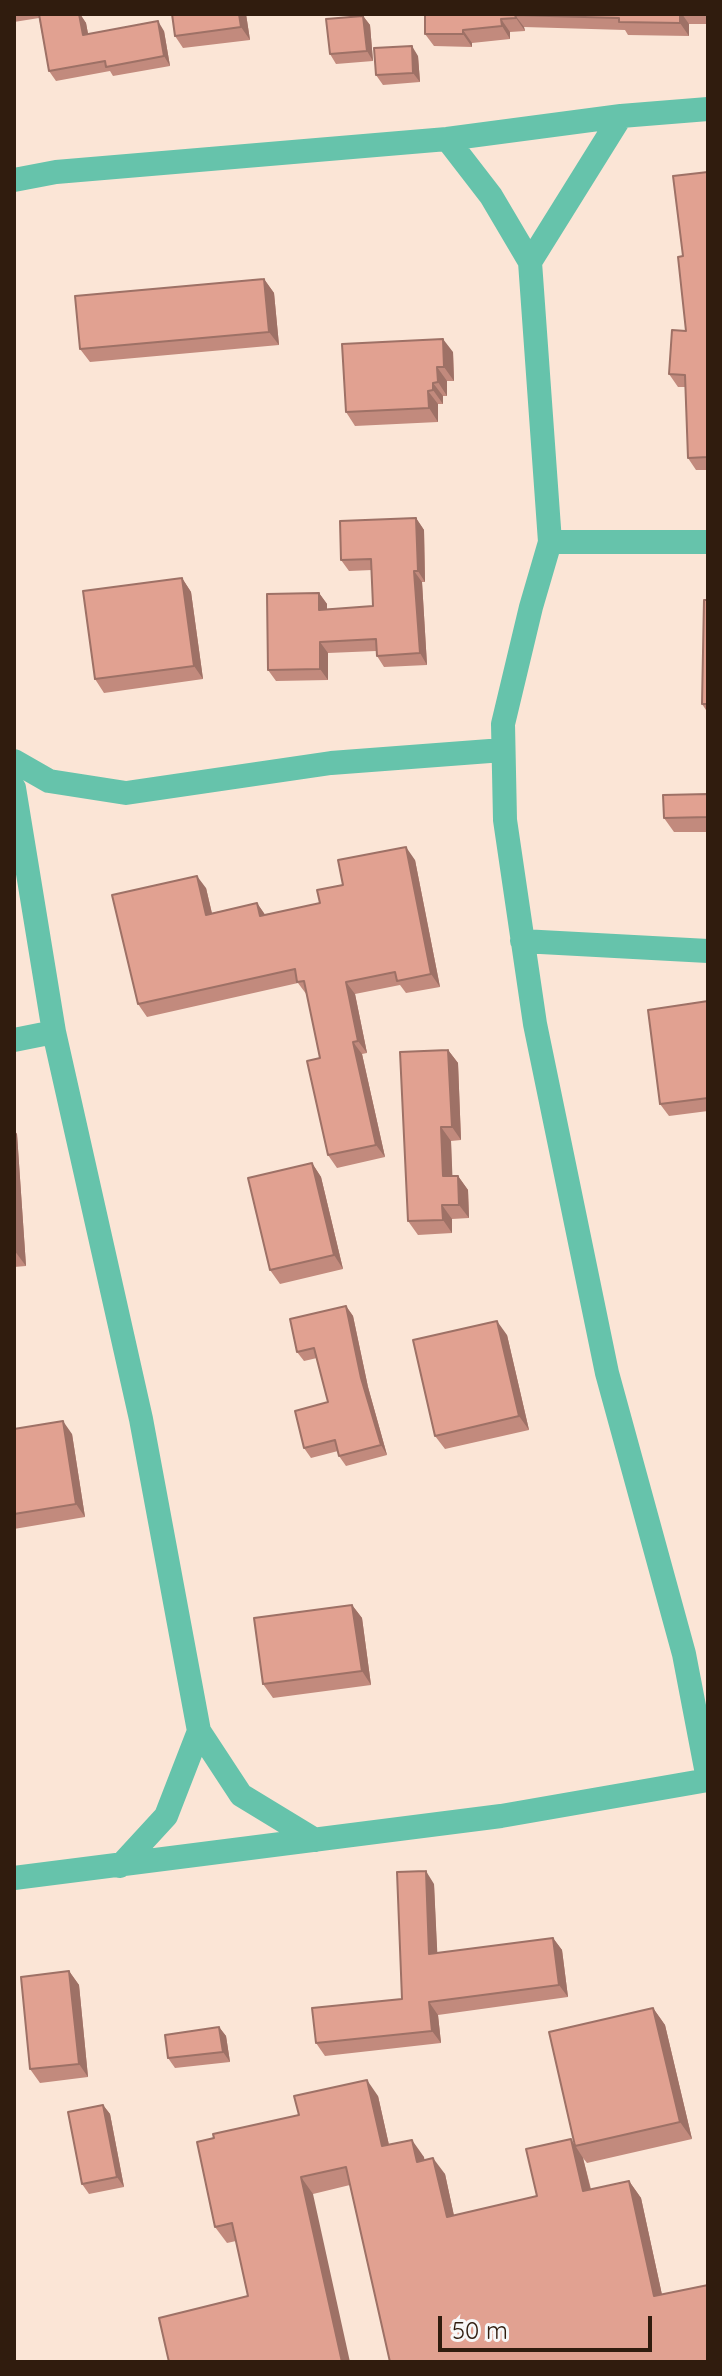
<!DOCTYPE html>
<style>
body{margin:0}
#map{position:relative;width:722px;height:2376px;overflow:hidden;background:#fbe5d6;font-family:Quicksand,sans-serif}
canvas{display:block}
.frame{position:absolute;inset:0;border:16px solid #301c0e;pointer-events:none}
.scale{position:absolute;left:438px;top:2316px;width:214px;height:36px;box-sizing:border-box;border:4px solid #301c0e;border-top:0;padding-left:10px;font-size:24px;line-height:28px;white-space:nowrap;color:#301c0e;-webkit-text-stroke:6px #f7f7f7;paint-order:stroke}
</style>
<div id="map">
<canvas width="722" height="2376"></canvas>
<div class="frame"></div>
<div class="scale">50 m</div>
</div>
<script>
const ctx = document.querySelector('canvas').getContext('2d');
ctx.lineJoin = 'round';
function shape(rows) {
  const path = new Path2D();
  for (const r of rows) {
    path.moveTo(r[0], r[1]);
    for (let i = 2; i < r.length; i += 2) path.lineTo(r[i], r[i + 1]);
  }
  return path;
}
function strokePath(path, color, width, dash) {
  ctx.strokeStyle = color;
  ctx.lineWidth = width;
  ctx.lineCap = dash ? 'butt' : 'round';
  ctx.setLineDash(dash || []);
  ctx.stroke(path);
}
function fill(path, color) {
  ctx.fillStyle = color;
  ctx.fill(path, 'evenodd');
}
strokePath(shape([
 [447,139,491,196,530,262,550,542,531,607,503,724,505,820,535,1024,607,1373,684,1654,708,1779],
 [14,180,56,172,447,139,621,116,708,109],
 [530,262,621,116],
 [550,542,708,542],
 [14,761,49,781,126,793,331,763,503,750],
 [14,788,54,1032,141,1419,199,1731,241,1795,315,1840],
 [522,941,708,951],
 [14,1040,54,1032],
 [120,1866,166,1816,199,1731],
 [14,1878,501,1816,708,1780]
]), '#66c3ab', 24);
fill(shape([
 [14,14,80,14,86,23,88,34,164,31,170,66,113,76,110,71,56,81,49,71,39,18,14,22],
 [172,14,246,14,250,40,183,48,175,36],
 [425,14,708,14,708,24,689,24,689,36,628,35,625,30,524,27,525,31,510,32,510,39,472,43,472,47,434,46,425,34],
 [363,16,370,25,373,61,336,64,330,54],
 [418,56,420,82,383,85,376,75],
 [708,172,708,470,696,470,688,458,685,387,678,387,669,374,686,331,683,256],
 [264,279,274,293,279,345,90,362,80,349],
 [453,352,454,381,447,381,447,396,443,396,443,404,438,404,438,422,355,426,346,412],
 [416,518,424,530,425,582,422,582,427,665,384,667,377,656,376,651,328,653,328,680,276,681,268,670,319,593,327,604,327,609,373,606,372,570,349,571,341,560],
 [182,578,191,592,203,679,104,693,95,679],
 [708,600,708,713,702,704],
 [708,794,708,832,674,832,664,818],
 [415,860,440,987,406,993,400,985,355,994,367,1053,362,1054,385,1157,337,1168,328,1155,320,1058,307,995,298,983,147,1017,138,1004,206,888,212,913,257,903,265,915,320,903,343,885],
 [708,1001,708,1111,669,1116,660,1104],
 [448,1050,458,1063,461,1140,451,1141,452,1176,458,1176,468,1190,469,1218,452,1219,452,1233,418,1235,408,1221],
 [14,1130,17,1134,26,1266,14,1267],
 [312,1163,321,1177,343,1269,280,1284,270,1270],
 [346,1306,353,1316,368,1387,387,1455,346,1466,339,1456,338,1451,311,1458,304,1448,328,1402,317,1358,304,1361,297,1352],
 [507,1335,529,1430,445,1449,435,1436],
 [14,1429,72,1434,85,1517,14,1529],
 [352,1605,362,1618,371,1685,273,1698,263,1684],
 [434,1884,437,1953,553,1938,562,1950,568,1997,438,2015,441,2043,325,2056,316,2043,402,1999],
 [69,1971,79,1985,88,2077,40,2083,30,2069],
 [653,2008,665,2025,692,2139,587,2163,583,2158,591,2189,629,2181,641,2198,662,2295,708,2362,350,2185,313,2194,248,2296,236,2241,227,2243,215,2227,299,2115,378,2096,389,2145,424,2157,424,2160,445,2174,454,2216,537,2196,575,2144],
 [219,2027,226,2036,230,2062,175,2068,168,2058],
 [103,2105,110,2114,124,2187,89,2194,82,2184]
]), '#c28a7d');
fill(shape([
 [80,14,86,23,90,44,83,35],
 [239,14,246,14,250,40,241,27],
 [680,14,682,14,689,24,689,36,680,23],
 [515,15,524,27,525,31,516,18],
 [363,16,370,25,373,61,367,51],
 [501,19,510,32,510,39,502,26],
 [158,21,164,31,170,66,164,56],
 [463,30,472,43,472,47,463,34],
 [412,46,418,56,420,82,413,73],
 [264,279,274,293,279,345,269,332],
 [443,339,453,352,454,381,444,367],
 [437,367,447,381,447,396,438,382],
 [433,383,443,396,443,404,433,390],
 [428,391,438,404,438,422,429,408],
 [416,518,424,530,425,582,418,571],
 [414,571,422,582,427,665,420,653],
 [182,578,191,592,203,679,194,666],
 [319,593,327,604,327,621,319,610],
 [320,642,328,653,328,680,320,669],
 [406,847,415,860,440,987,431,974],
 [197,876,206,888,215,927,206,915],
 [257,903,266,916,260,916],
 [346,982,355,994,367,1053,358,1041],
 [353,1042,362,1054,385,1157,376,1145],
 [448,1050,458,1063,461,1140,452,1127],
 [441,1127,451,1141,453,1190,443,1176],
 [14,1130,17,1134,26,1266,14,1250],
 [312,1163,321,1177,343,1269,334,1255],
 [458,1176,468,1190,469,1218,459,1205],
 [442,1205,452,1219,452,1233,443,1220],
 [346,1306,353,1316,368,1387,387,1455,381,1445,361,1378],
 [497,1321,507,1335,529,1430,519,1416],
 [63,1421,72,1434,85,1517,76,1504],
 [352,1605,362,1618,371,1685,362,1671],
 [426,1871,434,1884,438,1967,429,1954],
 [553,1938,562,1950,568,1997,559,1985],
 [69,1971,79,1985,88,2077,79,2064],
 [429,2002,438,2015,441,2043,432,2031],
 [653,2008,665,2025,692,2139,680,2122],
 [219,2027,226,2036,230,2062,223,2052],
 [367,2080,378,2096,393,2163,382,2146],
 [103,2105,110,2114,124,2187,117,2177],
 [571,2139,583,2158,595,2208,583,2191],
 [412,2140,424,2157,428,2178,417,2162],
 [433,2158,445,2174,458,2234,447,2217],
 [301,2177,313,2194,350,2362,342,2362],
 [629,2181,641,2198,666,2313,654,2296]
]), '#9e7166');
const building = shape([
 [39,14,79,14,83,35,158,21,164,56,106,67,105,61,49,71,39,14],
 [172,14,239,14,241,27,175,36,172,14],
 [425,14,680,14,680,23,619,22,619,18,515,15,516,18,501,19,502,26,463,30,463,34,425,34,425,14],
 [363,16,367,51,330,54,326,19,363,16],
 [412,46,413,73,376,75,374,48,412,46],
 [708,172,708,457,688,458,685,375,669,374,672,330,686,331,678,257,683,256,673,176,708,172],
 [264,279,269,332,80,349,75,296,264,279],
 [443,339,444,367,437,367,438,382,433,383,433,390,428,391,429,408,346,412,342,344,443,339],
 [416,518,418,571,414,571,420,653,377,656,376,639,320,642,320,669,268,670,267,594,319,593,319,610,373,606,371,559,341,560,340,521,416,518],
 [182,578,194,666,95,679,83,591,182,578],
 [704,600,708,600,708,704,702,704,704,600],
 [708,794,708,817,664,818,663,795,708,794],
 [406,847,431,974,397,981,395,972,346,982,358,1041,353,1042,376,1145,328,1155,307,1061,320,1058,304,981,297,982,295,969,138,1004,112,895,197,876,206,915,257,903,260,916,320,903,317,890,343,885,338,860,406,847],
 [708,1001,708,1098,660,1104,648,1010,708,1001],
 [448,1050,452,1127,441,1127,443,1176,458,1176,459,1205,442,1205,443,1220,408,1221,400,1052,448,1050],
 [312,1163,334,1255,270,1270,248,1178,312,1163],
 [346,1306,361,1378,381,1445,339,1456,335,1440,304,1448,295,1411,328,1402,314,1348,297,1352,290,1319,346,1306],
 [497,1321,519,1416,435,1436,413,1340,497,1321],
 [63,1421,76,1504,14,1514,14,1429,63,1421],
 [352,1605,362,1671,263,1684,254,1618,352,1605],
 [426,1871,429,1954,553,1938,559,1985,429,2002,432,2031,316,2043,312,2008,402,1999,397,1872,426,1871],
 [69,1971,79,2064,30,2069,21,1977,69,1971],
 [653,2008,680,2122,575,2146,549,2032,653,2008],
 [219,2027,223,2052,168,2058,165,2035,219,2027],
 [367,2080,382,2146,412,2140,417,2162,433,2158,447,2217,537,2196,526,2149,571,2139,583,2191,629,2181,654,2296,708,2285,708,2362,390,2362,346,2167,301,2177,342,2362,169,2362,159,2318,248,2296,232,2223,215,2227,197,2142,214,2138,213,2134,299,2115,294,2096,367,2080],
 [103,2105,117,2177,82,2184,68,2112,103,2105]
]);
fill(building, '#e1a191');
strokePath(building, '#9e7166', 2);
</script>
